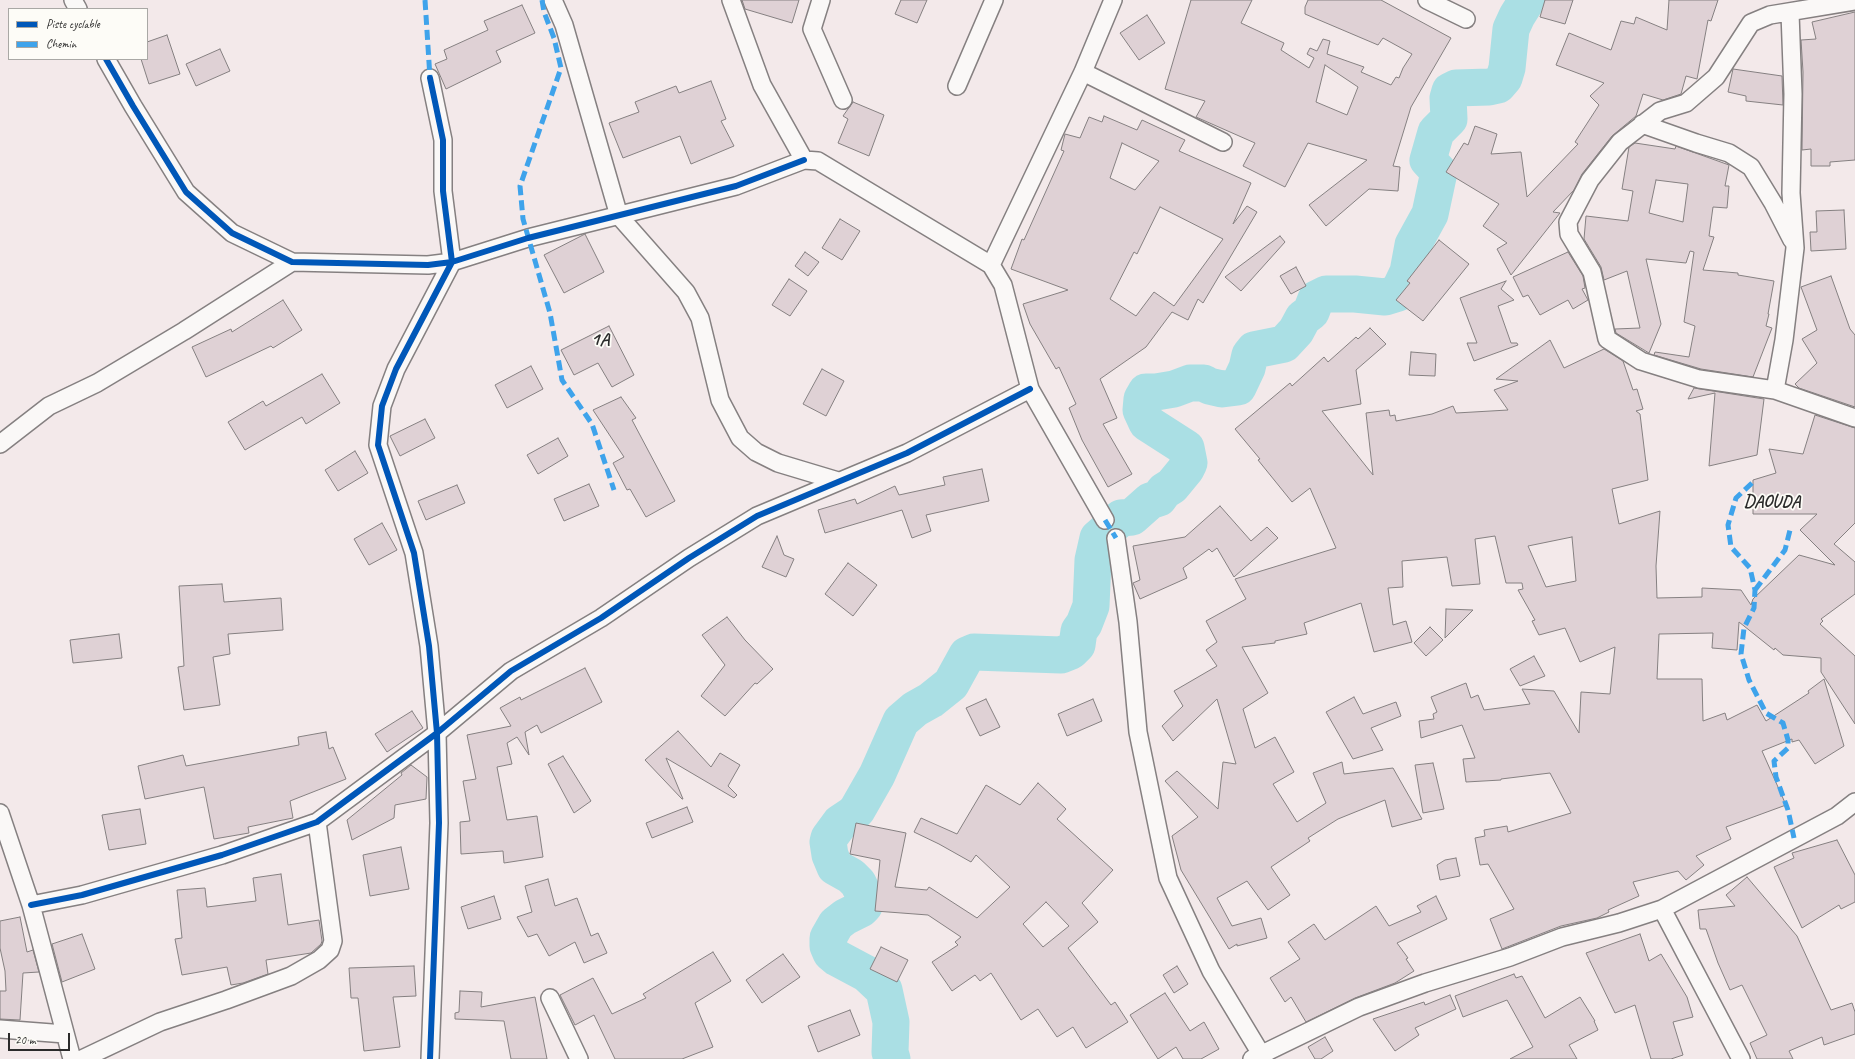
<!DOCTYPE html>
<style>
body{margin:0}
#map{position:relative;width:1855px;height:1059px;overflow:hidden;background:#f3e9ea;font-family:Caveat,sans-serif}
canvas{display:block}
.legend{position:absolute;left:8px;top:8px;width:140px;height:52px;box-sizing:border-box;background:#fdfcf7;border:1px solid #a9a8a5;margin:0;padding:5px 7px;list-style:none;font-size:12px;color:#2b2b2b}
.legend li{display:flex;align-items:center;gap:8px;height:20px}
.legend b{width:20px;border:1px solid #a9a8a5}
.scale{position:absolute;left:8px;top:1033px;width:62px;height:18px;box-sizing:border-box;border:2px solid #2b2b2b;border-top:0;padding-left:5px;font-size:12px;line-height:14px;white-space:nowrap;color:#2b2b2b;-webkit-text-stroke:3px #fdfcf7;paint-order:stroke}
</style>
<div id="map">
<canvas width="1855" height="1059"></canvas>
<ul class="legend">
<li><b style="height:5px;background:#0057b8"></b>Piste cyclable</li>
<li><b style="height:5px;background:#3ea3eb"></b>Chemin</li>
</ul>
<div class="scale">20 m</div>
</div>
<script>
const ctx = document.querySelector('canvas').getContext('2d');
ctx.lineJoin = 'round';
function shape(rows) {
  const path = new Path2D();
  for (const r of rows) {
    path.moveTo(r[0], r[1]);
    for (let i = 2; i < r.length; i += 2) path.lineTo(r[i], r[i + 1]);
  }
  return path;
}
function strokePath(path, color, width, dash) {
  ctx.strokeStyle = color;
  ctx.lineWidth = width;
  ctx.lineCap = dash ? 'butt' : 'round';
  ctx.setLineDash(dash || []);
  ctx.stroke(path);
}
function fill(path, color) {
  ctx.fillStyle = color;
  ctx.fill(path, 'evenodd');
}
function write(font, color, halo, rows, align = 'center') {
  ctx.font = font + ' Caveat,sans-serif';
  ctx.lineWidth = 3.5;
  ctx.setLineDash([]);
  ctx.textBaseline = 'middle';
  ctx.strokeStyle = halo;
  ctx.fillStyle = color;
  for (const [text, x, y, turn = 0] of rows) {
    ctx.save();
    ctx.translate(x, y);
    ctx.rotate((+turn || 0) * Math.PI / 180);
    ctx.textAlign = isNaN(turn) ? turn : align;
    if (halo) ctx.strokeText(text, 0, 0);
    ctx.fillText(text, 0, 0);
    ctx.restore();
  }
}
strokePath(shape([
 [892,1059,890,1052,891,1022,884,990,867,974,837,958,831,953,828,946,828,938,836,924,845,917,861,909,864,906,864,895,858,883,851,876,835,867,830,855,828,842,829,838,840,823,852,815,857,810,877,775,901,721,915,709,931,700,951,684,967,655,974,652,1061,655,1071,651,1077,645,1079,631,1084,624,1091,606,1093,560,1098,538,1121,518,1132,517,1150,501,1159,498,1164,491,1172,486,1186,469,1189,463,1186,448,1147,423,1141,410,1142,399,1146,392,1156,392,1174,389,1190,383,1204,383,1209,386,1222,389,1238,387,1247,368,1250,355,1254,350,1284,344,1296,331,1303,318,1311,312,1316,299,1326,294,1355,294,1385,297,1398,293,1408,272,1413,245,1430,214,1439,172,1428,160,1436,132,1449,119,1448,98,1450,91,1456,88,1489,87,1498,85,1504,78,1507,68,1511,29,1517,16,1527,0]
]), '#aadfe4', 37);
const building = shape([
 [742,0,799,0,792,23,745,9,742,0],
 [901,0,927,0,917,23,895,14,901,0],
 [1191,0,1252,0,1241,23,1284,43,1281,50,1309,68,1314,58,1307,54,1310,48,1317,51,1323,39,1330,41,1327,54,1364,67,1361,72,1391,85,1396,77,1399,78,1403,68,1412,54,1383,38,1378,45,1305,14,1305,7,1308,0,1381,0,1451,38,1411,107,1393,166,1400,167,1398,191,1369,189,1326,226,1309,205,1367,160,1308,143,1285,187,1243,166,1255,143,1196,117,1205,101,1165,89,1191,0],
 [1325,65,1358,87,1347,115,1316,102,1325,65],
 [1545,0,1573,0,1565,24,1540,17,1545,0],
 [1669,0,1718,0,1711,21,1708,20,1697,79,1686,76,1681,94,1663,100,1643,94,1636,116,1612,136,1582,174,1574,190,1553,212,1560,213,1511,275,1497,249,1507,243,1483,226,1499,204,1446,172,1464,143,1468,145,1475,126,1497,134,1491,154,1521,152,1527,197,1578,144,1575,142,1599,105,1590,96,1604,83,1556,65,1569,33,1611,50,1621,21,1634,24,1636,17,1667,30,1669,0],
 [522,5,535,33,496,51,501,62,446,89,435,64,447,59,444,50,488,30,484,21,522,5],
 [1855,12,1855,160,1830,162,1830,166,1811,166,1811,149,1802,150,1803,72,1801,40,1816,39,1812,22,1855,12],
 [1147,15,1165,43,1139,60,1120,33,1147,15],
 [167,35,180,74,149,84,141,59,147,59,147,42,167,35],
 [220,49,230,71,196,86,186,64,220,49],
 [1733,69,1782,76,1783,105,1746,101,1746,96,1728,92,1733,69],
 [711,81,726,119,721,121,734,146,691,164,680,136,623,158,609,123,639,112,635,102,676,86,679,93,711,81],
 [853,102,884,115,869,156,838,143,848,119,843,116,853,102],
 [1104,116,1137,130,1142,120,1185,140,1179,151,1251,183,1233,224,1247,206,1257,212,1203,303,1198,299,1188,320,1172,312,1146,347,1100,379,1117,418,1103,424,1132,474,1108,487,1082,440,1069,408,1076,404,1059,367,1056,369,1030,324,1023,304,1068,290,1011,269,1022,239,1024,240,1064,151,1061,150,1065,134,1080,138,1089,117,1102,122,1104,116],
 [1122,143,1159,161,1135,190,1110,178,1122,143],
 [1160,207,1223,239,1174,306,1154,292,1136,316,1110,299,1134,252,1137,254,1160,207],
 [1635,143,1675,149,1676,146,1729,165,1725,186,1729,186,1727,208,1713,207,1709,236,1714,237,1703,270,1738,273,1738,275,1774,281,1768,314,1769,314,1766,326,1772,328,1753,377,1701,369,1654,355,1655,352,1689,357,1695,326,1684,322,1694,252,1690,251,1686,263,1646,259,1661,324,1649,353,1616,333,1615,329,1640,328,1627,271,1604,280,1601,267,1584,239,1586,216,1628,221,1633,191,1622,189,1629,147,1635,143],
 [1656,180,1688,184,1683,222,1649,213,1656,180],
 [1844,210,1846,249,1811,251,1810,232,1817,232,1816,211,1844,210],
 [840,219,860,231,842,260,822,248,840,219],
 [585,234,604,272,564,293,544,255,585,234],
 [1280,236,1285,242,1241,291,1225,277,1280,236],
 [1439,240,1469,264,1423,321,1396,300,1410,283,1407,281,1439,240],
 [805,252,819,262,808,276,795,266,805,252],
 [1568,252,1583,276,1585,288,1582,289,1588,300,1573,309,1568,300,1540,315,1528,295,1523,297,1513,277,1568,252],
 [1296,267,1306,286,1291,294,1280,276,1296,267],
 [1831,276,1850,329,1855,335,1855,407,1799,388,1795,384,1817,363,1802,339,1817,330,1801,287,1831,276],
 [789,279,807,291,790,316,772,305,789,279],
 [1506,281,1501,289,1514,300,1498,306,1511,343,1517,343,1518,345,1474,361,1467,343,1477,343,1460,298,1506,281],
 [283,300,302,330,273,348,271,346,206,377,192,347,231,329,232,332,283,300],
 [609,326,634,375,612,387,598,363,574,375,561,350,609,326],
 [1370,328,1386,344,1356,370,1361,404,1322,411,1373,475,1366,413,1389,410,1390,416,1395,415,1396,421,1432,414,1453,406,1456,413,1508,410,1494,390,1518,381,1496,379,1550,340,1564,368,1604,349,1623,361,1633,390,1637,389,1643,409,1636,411,1640,414,1648,480,1612,489,1619,524,1660,511,1656,566,1657,598,1702,597,1702,588,1741,590,1751,605,1753,599,1799,555,1835,565,1800,530,1817,514,1753,514,1753,480,1776,473,1769,449,1803,454,1815,415,1855,428,1855,523,1834,544,1855,562,1855,594,1821,619,1823,621,1820,624,1855,656,1855,724,1821,672,1821,658,1783,655,1775,648,1774,650,1739,622,1737,650,1712,648,1713,633,1659,634,1657,679,1702,679,1703,721,1725,713,1727,720,1757,705,1766,721,1809,693,1808,691,1824,679,1844,746,1815,764,1799,740,1792,742,1792,739,1762,751,1786,805,1726,827,1731,839,1696,856,1704,865,1686,880,1678,871,1633,882,1639,896,1608,910,1609,912,1597,918,1561,926,1502,949,1490,919,1514,909,1488,864,1480,865,1475,838,1485,836,1484,830,1507,826,1508,832,1571,813,1550,773,1501,779,1501,780,1466,782,1463,759,1475,758,1462,725,1421,738,1419,721,1434,719,1433,714,1437,712,1431,697,1466,683,1471,698,1478,695,1484,710,1530,704,1522,689,1554,691,1579,733,1581,692,1610,694,1615,647,1580,662,1565,628,1539,635,1532,621,1535,620,1518,590,1523,589,1522,583,1506,583,1495,536,1475,539,1480,584,1452,586,1447,557,1402,561,1403,587,1388,588,1393,625,1406,621,1412,642,1374,652,1361,603,1304,623,1307,634,1275,641,1275,643,1242,647,1268,693,1243,709,1255,748,1275,737,1294,772,1273,784,1297,822,1326,803,1313,773,1342,762,1344,774,1393,768,1422,819,1392,827,1385,800,1338,819,1308,838,1310,841,1271,867,1290,895,1268,910,1247,881,1217,898,1232,926,1261,918,1267,938,1237,946,1237,944,1229,949,1181,870,1172,836,1198,817,1165,781,1177,771,1218,809,1223,762,1236,764,1217,699,1173,741,1162,726,1183,706,1174,691,1217,666,1206,650,1217,642,1206,621,1246,599,1235,579,1336,548,1310,488,1292,502,1258,460,1260,459,1235,429,1290,383,1292,386,1324,357,1328,362,1356,337,1358,339,1370,328],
 [1572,537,1576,581,1546,587,1528,546,1572,537],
 [1411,352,1436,354,1435,376,1409,375,1411,352],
 [531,366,543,389,507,408,495,385,531,366],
 [822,369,844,381,826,416,803,404,822,369],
 [322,374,340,403,306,424,302,417,245,450,228,422,263,401,266,406,322,374],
 [1694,388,1764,399,1757,455,1709,466,1715,393,1688,399,1694,388],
 [621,397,636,418,632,420,675,501,646,517,630,489,627,490,613,463,624,457,593,410,621,397],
 [425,419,435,438,400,456,390,436,425,419],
 [558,438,568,456,538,474,527,455,558,438],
 [355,451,368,473,338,491,325,470,355,451],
 [982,469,989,501,926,515,931,531,912,538,902,510,825,533,818,510,855,499,857,504,895,486,899,495,945,485,943,477,982,469],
 [589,484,599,506,564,521,554,499,589,484],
 [457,485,465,503,426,520,418,501,457,485],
 [1220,506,1251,541,1267,527,1278,538,1234,577,1217,548,1212,552,1209,549,1183,568,1187,578,1140,599,1133,583,1140,580,1133,546,1185,537,1220,506],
 [382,523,397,550,369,565,354,539,382,523],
 [777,536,784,555,794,559,786,577,762,567,777,536],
 [848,563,877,585,853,616,825,594,848,563],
 [222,584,224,602,281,598,283,630,228,634,230,654,213,657,220,705,184,710,178,667,184,666,179,586,222,584],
 [1446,609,1473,610,1445,638,1446,609],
 [727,617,745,640,773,669,757,684,755,683,725,716,701,696,725,665,702,635,727,617],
 [1430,627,1443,640,1426,656,1414,643,1430,627],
 [119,634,122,658,73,663,70,640,119,634],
 [1534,656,1545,676,1520,686,1510,669,1534,656],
 [585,668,602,702,541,733,537,725,525,732,529,755,517,737,507,743,512,764,497,767,507,820,537,816,543,857,504,863,503,851,461,854,460,822,470,821,463,781,476,779,467,735,511,726,500,708,520,697,521,700,585,668],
 [1354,697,1363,714,1396,702,1401,716,1371,728,1383,750,1353,759,1326,712,1354,697],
 [986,699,1000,727,980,736,966,708,986,699],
 [1093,699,1102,721,1067,736,1058,714,1093,699],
 [412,711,423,728,387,752,375,734,412,711],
 [678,731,711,767,720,753,740,765,728,786,737,795,734,798,666,758,683,799,682,799,645,760,678,731],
 [326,732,329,749,333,747,346,779,290,801,293,818,248,827,249,833,214,839,204,787,145,799,138,766,183,755,186,766,299,745,298,737,326,732],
 [563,756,591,801,574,813,548,764,563,756],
 [1433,763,1444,809,1423,813,1415,765,1433,763],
 [411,765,427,777,426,799,395,805,394,818,352,840,347,820,402,775,401,773,411,765],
 [1038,783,1066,809,1057,819,1113,870,1082,903,1098,922,1068,948,1111,1005,1115,1002,1128,1022,1086,1048,1073,1027,1057,1037,1038,1009,1021,1020,991,973,980,981,975,975,952,991,932,962,958,945,955,942,961,937,928,915,875,911,880,860,850,854,856,823,906,833,895,887,927,890,929,887,977,918,1010,887,976,855,971,862,939,844,914,832,921,818,957,834,986,785,1020,805,1038,783],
 [1046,902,1069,926,1043,947,1023,924,1046,902],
 [687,807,693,822,652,838,646,823,687,807],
 [140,809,146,844,109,850,102,815,140,809],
 [1837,840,1855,875,1855,902,1841,909,1839,905,1802,928,1774,867,1794,858,1792,853,1837,840],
 [401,847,409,889,370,896,363,855,401,847],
 [1456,858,1460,876,1440,880,1437,865,1445,860,1456,858],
 [281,874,288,925,319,920,322,941,321,944,311,953,266,960,268,974,243,983,231,985,227,967,182,975,175,939,182,938,177,890,205,888,207,907,256,901,253,878,281,874],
 [1747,877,1797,936,1831,1010,1852,1003,1855,1012,1855,1034,1824,1045,1822,1037,1789,1051,1793,1059,1757,1059,1750,1043,1767,1035,1742,985,1730,990,1718,963,1706,929,1700,929,1698,910,1735,906,1726,895,1747,877],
 [548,879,555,906,577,898,591,936,598,933,607,953,584,963,575,942,549,956,537,934,528,937,517,917,532,912,525,886,548,879],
 [494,896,501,919,468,929,461,907,494,896],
 [1436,896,1447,919,1397,943,1408,958,1406,959,1414,971,1395,983,1355,998,1306,1022,1291,997,1285,1002,1270,978,1300,959,1288,942,1314,924,1325,940,1376,906,1389,926,1421,912,1417,906,1436,896],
 [20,917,27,952,33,950,39,972,23,973,20,1020,0,1019,0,991,6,991,5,971,0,948,0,921,20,917],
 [82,934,95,969,62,982,52,944,82,934],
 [1640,934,1649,961,1661,954,1687,997,1693,1017,1673,1022,1683,1055,1671,1059,1651,1059,1635,1005,1615,1013,1586,953,1640,934],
 [881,947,908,960,897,982,870,969,881,947],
 [713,952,731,981,695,1003,713,1047,682,1059,615,1059,594,1015,575,1025,560,995,593,978,612,1014,646,998,643,994,713,952],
 [783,954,800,977,762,1003,746,980,783,954],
 [414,966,416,996,393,997,400,1047,364,1051,358,998,351,998,349,968,414,966],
 [1177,966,1188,984,1174,993,1163,975,1177,966],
 [1514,974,1516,978,1522,976,1545,1018,1580,997,1595,1021,1594,1021,1598,1030,1569,1045,1577,1059,1510,1059,1533,1047,1507,1000,1463,1017,1455,996,1514,974],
 [460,991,482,992,481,1007,535,997,547,1059,511,1059,504,1021,455,1019,455,1013,459,1012,460,991],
 [1165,993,1190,1031,1204,1022,1219,1049,1201,1059,1183,1059,1176,1047,1158,1059,1130,1015,1165,993],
 [1450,995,1456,1009,1415,1028,1419,1035,1395,1051,1373,1019,1424,1002,1425,1005,1450,995],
 [850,1010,860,1035,818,1052,808,1026,850,1010],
 [1325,1037,1333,1051,1321,1059,1315,1059,1308,1047,1325,1037]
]);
fill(building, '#dfd1d5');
strokePath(building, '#858081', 1);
const minor = shape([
 [73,0,78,9],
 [553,0,564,25,619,216,686,292,700,318,720,400,740,438,756,452,778,463,838,481],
 [731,0,762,85,804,160,818,161,991,265,1003,285,1030,389,1105,520],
 [821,0,812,29,843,100],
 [1427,0,1466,19],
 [1855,1,1770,15,1751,23,1716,77,1686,103,1660,111,1620,142,1590,180,1568,222,1569,234,1592,272,1607,339,1641,361,1699,379,1775,390,1855,418],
 [106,59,133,106,186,192,232,233,292,262,428,265,452,262,528,238,736,186,804,160],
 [1083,72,1223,142],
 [430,78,443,140,443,191,452,262,396,369,382,406,378,445,414,553,429,646,437,733,439,823,430,1059],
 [957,86,994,0],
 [1642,124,1696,143,1729,153,1751,167,1773,203,1792,240],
 [991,265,1083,72,1113,0],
 [1775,390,1784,340,1795,248,1791,193,1793,94,1790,13],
 [0,444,49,406,97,383,184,331,292,262],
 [1116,538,1128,622,1138,732,1168,878,1211,971,1264,1059],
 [0,813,31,905,72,1059],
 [31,905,82,895,222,855,317,822,437,733,511,671,601,618,689,558,757,516,907,453,1030,389],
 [1662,909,1741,1059],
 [550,998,579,1059],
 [0,1029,65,1034],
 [82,1059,160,1022,226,1000,291,976,319,960,330,950,333,941,317,822],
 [1252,1059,1359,1007,1425,983,1510,957,1562,937,1619,923,1662,909,1837,816,1855,802]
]);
strokePath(minor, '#858081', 20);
strokePath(minor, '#faf8f7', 17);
strokePath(shape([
 [425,0,430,78],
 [542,0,544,12,554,38,561,68,520,186,523,219,550,313,562,380,592,424,614,490],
 [1752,483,1736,498,1728,525,1731,547,1750,568,1755,590,1754,608,1744,628,1741,654,1749,680,1766,713,1783,723,1788,740,1788,748,1774,761,1776,777,1788,810,1794,838],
 [1105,520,1116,538],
 [1755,590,1785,550,1790,530]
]), '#3ea3eb', 5, [10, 5]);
strokePath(shape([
 [106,59,133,106,186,192,232,233,292,262,428,265,452,262,528,238,736,186,804,160],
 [430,78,443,140,443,191,452,262,396,369,382,406,378,445,414,553,429,646,437,733,439,823,430,1059],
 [31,905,82,895,222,855,317,822,437,733,511,671,601,618,689,558,757,516,907,453,1030,389]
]), '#0057b8', 6);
write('bold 18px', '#2b2b2b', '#fdfcf7', [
 ["DAOUDA",1772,502]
]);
write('bold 19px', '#2b2b2b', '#fdfcf7', [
 ["1A",600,340]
]);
</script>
